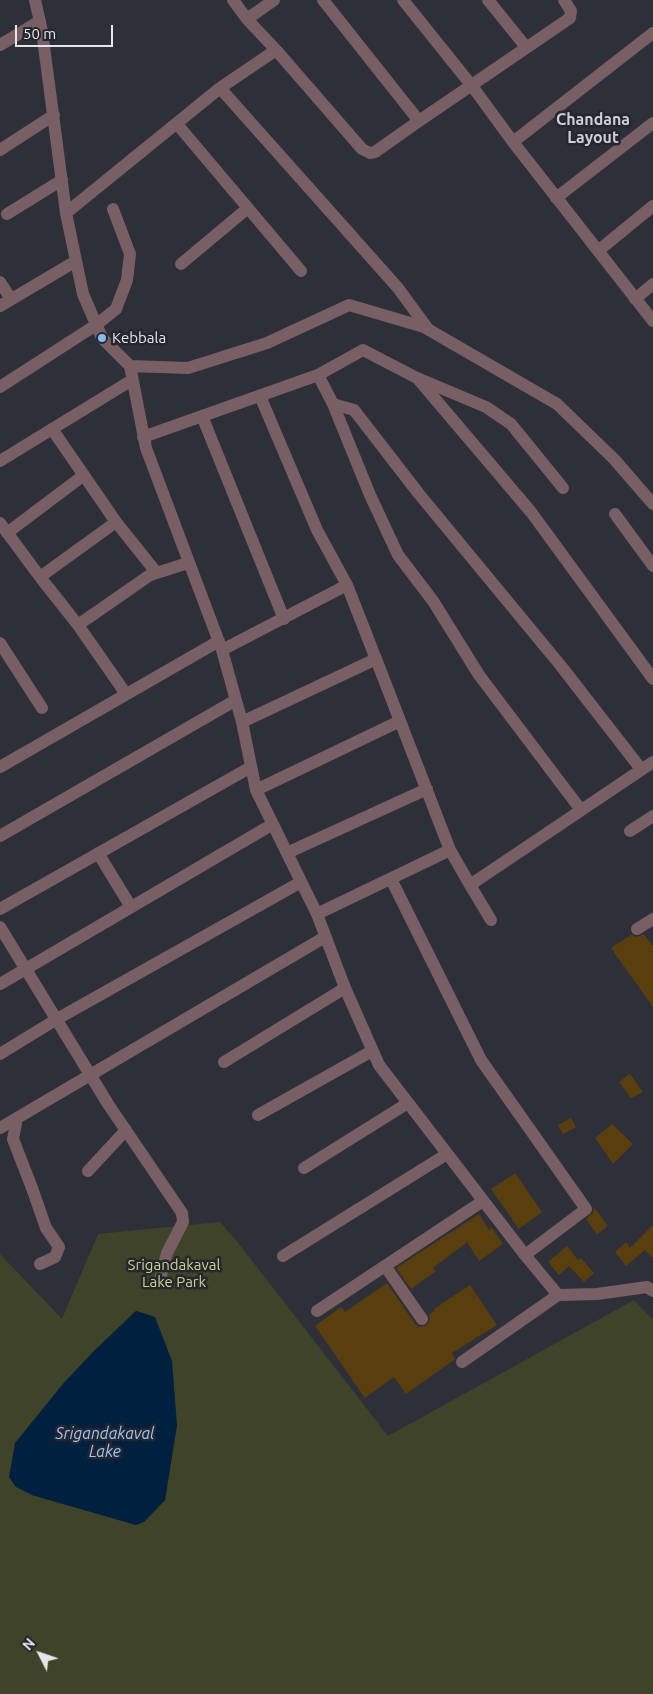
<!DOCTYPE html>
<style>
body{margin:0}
#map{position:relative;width:653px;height:1694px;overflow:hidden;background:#2e3039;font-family:Ubuntu,sans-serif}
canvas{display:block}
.north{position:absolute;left:15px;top:1629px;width:50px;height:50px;-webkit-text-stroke:4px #25262f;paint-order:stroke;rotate:311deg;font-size:14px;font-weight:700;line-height:20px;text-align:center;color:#e4e6eb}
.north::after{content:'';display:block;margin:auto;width:18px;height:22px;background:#e4e6eb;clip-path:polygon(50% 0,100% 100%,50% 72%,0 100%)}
.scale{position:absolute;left:15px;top:25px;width:98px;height:22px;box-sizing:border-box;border:2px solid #e4e6eb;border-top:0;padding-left:6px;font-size:15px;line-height:18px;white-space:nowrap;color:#e4e6eb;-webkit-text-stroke:4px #25262f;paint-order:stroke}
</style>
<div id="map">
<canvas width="653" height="1694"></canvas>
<div class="north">N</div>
<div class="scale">50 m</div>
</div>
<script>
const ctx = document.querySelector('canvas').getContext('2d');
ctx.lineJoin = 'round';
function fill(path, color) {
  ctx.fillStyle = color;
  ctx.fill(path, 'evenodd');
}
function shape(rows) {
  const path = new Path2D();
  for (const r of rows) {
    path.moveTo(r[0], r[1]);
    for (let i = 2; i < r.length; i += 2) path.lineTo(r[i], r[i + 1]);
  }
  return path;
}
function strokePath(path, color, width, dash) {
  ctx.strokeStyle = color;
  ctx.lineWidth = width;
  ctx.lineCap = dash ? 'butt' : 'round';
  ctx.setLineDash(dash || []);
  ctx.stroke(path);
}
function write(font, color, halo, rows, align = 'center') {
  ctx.font = font + ' Ubuntu,sans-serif';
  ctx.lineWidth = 5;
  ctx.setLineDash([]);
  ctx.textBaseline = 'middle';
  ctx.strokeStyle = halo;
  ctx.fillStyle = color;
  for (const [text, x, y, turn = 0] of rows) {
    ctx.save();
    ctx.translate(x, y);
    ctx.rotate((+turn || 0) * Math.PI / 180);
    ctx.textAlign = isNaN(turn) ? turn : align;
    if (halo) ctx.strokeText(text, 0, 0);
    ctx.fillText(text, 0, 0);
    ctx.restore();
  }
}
fill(shape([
 [220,1222,239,1244,388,1436,634,1300,653,1320,653,1694,0,1694,0,1254,62,1319,98,1234],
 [136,1311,155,1317,163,1339,177,1425,165,1500,136,1525,32,1495,62,1385,94,1351]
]), '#3f4428');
fill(shape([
 [136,1311,155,1317,172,1361,177,1425,165,1500,144,1522,136,1525,32,1495,16,1487,9,1477,15,1443,62,1385,94,1351]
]), '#002040');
fill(shape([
 [644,934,653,946,653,1007,611,948,631,935,637,937],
 [630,1074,643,1092,631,1098,619,1082],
 [571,1118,576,1127,563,1134,558,1125],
 [612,1124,633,1144,613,1164,595,1138],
 [515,1173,542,1212,519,1229,491,1189],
 [594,1207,608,1226,597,1234,586,1219,593,1213],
 [479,1214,489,1230,492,1228,503,1244,479,1261,467,1242,433,1268,436,1271,411,1289,396,1268],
 [653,1225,653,1258,645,1250,626,1266,615,1252,626,1242,630,1248],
 [567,1246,578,1260,581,1258,594,1273,584,1282,569,1266,559,1275,548,1262],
 [387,1283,415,1324,419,1327,427,1325,430,1319,429,1315,435,1310,434,1309,470,1285,497,1325,452,1353,455,1358,454,1360,406,1394,394,1377,365,1398,315,1326,341,1307,345,1312]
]), '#583f0d');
strokePath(shape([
 [35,0,42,31,66,213,83,294,102,338,130,366,188,368,267,343,349,305,424,327,557,404,614,459,653,504],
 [233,0,247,19,276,50],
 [323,0,419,121],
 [403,0,472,86,513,142,653,321],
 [488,0,526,47],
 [247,19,274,0],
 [0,45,40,21],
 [220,88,398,288,428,329],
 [177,124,301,271],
 [513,142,653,33],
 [0,150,54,115],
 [556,198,653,123],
 [66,213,220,88,276,50,362,149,370,153,375,152,419,121,570,18,571,11,564,0],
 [7,214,62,180],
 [598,251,653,206],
 [181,264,248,208],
 [0,282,11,299],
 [635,299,653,284],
 [0,306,76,261],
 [130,366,146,448,222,650,242,722,256,790,317,914,345,988,379,1065,525,1255,558,1295,597,1294,647,1287,653,1291],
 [419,380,531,512,653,679],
 [0,387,96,325,116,309,127,280,130,254,113,209],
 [333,404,370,495,398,555,433,601,479,675,581,810],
 [202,416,284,619],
 [143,437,318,375],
 [0,461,132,380],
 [563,488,511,424,486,407,417,378,363,350,318,375,333,404,354,410,419,494,561,666,641,769],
 [615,514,653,566],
 [116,522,156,572],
 [0,523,40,577,78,625,126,694],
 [7,533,84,475],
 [40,577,116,522,52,429],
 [78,625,150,575,188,563],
 [0,643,42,708],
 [222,650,347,585,317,530,260,396],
 [376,659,450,850],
 [242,722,376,659,347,585],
 [0,767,219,641],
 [256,790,400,721],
 [630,831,653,816],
 [0,836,236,700],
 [98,853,131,907],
 [287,853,427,789],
 [391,879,481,1060,586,1209,525,1255],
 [470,885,491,920],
 [0,909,251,767],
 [317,914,450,850,470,885,653,762],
 [0,927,108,1104,182,1213,183,1222,167,1253,161,1276],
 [637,929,653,919],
 [0,984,273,824],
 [0,1054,57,1019,301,882],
 [224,1062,345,988],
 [258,1115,372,1051],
 [17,1118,13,1139,32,1188,46,1228,59,1247,55,1257,40,1264],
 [0,1128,325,937],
 [304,1168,408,1103],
 [88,1171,126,1130],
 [283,1256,447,1154],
 [385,1266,422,1319],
 [317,1311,483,1201],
 [462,1362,558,1295]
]), '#775f63', 12);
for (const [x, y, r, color] of [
 [102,338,5,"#85bbfb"]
]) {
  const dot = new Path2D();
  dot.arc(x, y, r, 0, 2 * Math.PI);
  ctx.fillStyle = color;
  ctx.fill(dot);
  strokePath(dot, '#25262f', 2);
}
write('15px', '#e4e6eb', '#25262f', [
 ["Kebbala",112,338]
], 'left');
write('15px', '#c8d485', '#25262f', [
 ["Srigandakaval",174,1265],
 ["Lake Park",174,1282]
]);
write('bold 16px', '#ccced9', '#25262f', [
 ["Chandana",593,120],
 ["Layout",593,138]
]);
write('italic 16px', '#99c6f5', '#25262f', [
 ["Srigandakaval",105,1434],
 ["Lake",105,1452]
]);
</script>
